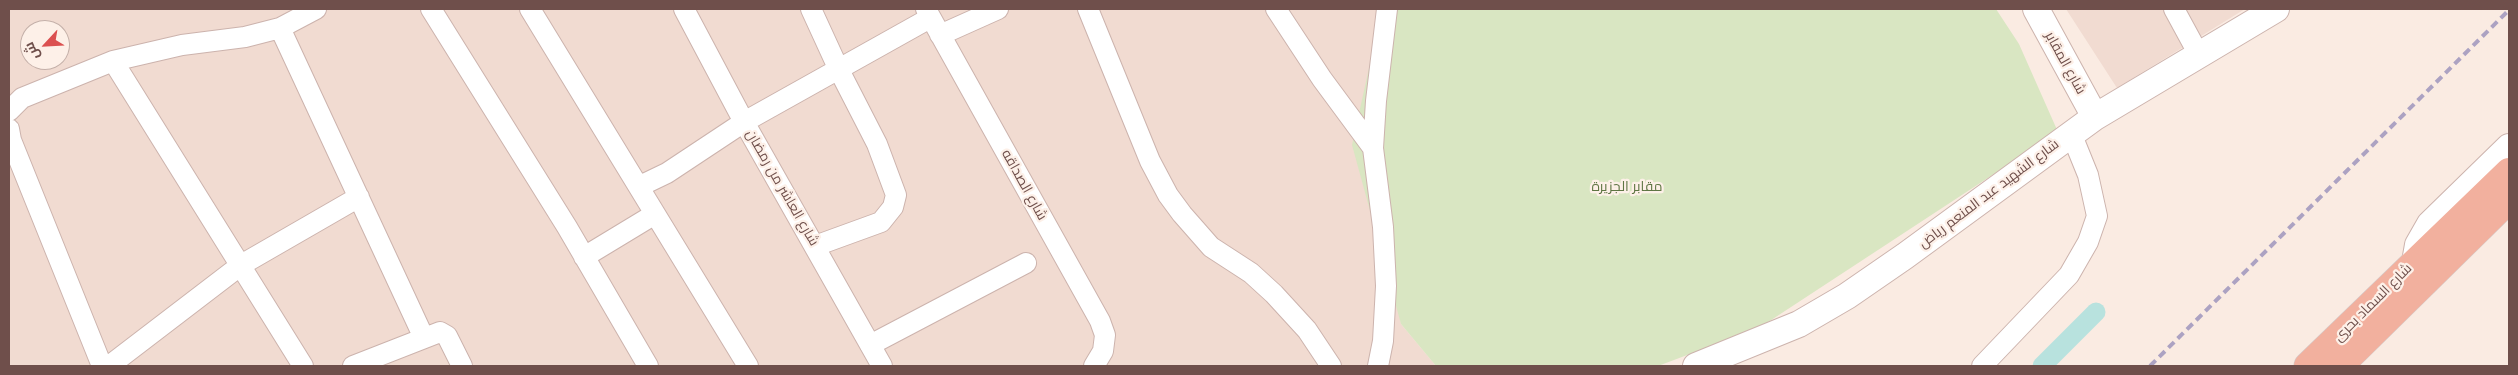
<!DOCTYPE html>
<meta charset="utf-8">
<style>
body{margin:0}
#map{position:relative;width:2518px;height:375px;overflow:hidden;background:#faebe2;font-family:"Fira Sans",Cairo,sans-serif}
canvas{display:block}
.frame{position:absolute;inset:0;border:10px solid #6f4f4b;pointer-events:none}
.north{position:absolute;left:20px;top:20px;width:50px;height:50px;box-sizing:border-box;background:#fdf0e8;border:1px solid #c4b0a9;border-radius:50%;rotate:245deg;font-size:14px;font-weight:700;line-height:20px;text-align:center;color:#6f4f4b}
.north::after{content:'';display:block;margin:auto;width:18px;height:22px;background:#db5050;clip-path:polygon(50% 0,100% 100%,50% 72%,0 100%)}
</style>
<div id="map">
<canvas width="2518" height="375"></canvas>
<div class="frame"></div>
<div class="north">ش</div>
</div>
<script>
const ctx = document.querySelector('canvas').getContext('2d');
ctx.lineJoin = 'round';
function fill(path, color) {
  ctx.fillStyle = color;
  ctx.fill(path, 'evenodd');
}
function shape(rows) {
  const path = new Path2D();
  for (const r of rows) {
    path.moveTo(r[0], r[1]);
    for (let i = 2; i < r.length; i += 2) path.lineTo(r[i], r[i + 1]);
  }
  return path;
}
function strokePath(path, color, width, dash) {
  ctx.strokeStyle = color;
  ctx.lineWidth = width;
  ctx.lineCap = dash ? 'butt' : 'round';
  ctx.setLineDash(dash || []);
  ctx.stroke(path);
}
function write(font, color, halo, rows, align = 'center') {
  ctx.font = font + ' "Fira Sans",Cairo,sans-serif';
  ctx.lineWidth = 4.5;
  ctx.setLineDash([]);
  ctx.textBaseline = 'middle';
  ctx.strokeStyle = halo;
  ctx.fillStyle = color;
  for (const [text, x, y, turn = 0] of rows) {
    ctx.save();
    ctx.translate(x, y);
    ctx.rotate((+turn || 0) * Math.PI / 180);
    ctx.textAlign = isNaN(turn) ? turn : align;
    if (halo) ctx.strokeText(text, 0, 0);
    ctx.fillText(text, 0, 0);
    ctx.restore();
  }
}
fill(shape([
 [9,9,1376,9,1401,324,1436,366,9,366],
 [30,30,60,30,60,60,30,60],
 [2066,9,2245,9,2117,88]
]), '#f1dbd1');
fill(shape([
 [1376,9,1996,9,2019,44,2058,132,1759,328,1658,366,1436,366,1401,324,1352,145,1378,27]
]), '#d9e6c2');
strokePath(shape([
 [2042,366,2096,312]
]), '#b8e2de', 19);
const minor = shape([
 [431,9,567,227,648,366],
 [530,9,748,366],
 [684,9,744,122,882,366],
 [811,9,839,70,877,144,896,195,893,207,881,222,815,246],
 [926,9,1100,321,1105,335,1103,351,1094,366],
 [1088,9,1150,161,1168,195,1182,214,1211,247,1251,273,1274,294,1307,330,1331,366],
 [1276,9,1322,79,1373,148],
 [2174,9,2199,55],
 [280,28,424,338],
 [940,35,998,9],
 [113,61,303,366],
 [9,111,22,98,113,61,182,45,245,37,280,28,316,9],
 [9,129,11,140,102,366],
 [640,186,667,173,744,122,930,18],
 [584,257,655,214],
 [870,345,1026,263],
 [109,366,241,265,359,197],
 [353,366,440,332,447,336,462,366],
 [1378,366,1383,341,1386,286,1383,227,1373,148,1376,101,1387,9],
 [1982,366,2069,275,2088,242,2097,216,2088,175,2071,133]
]);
const tertiary = shape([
 [2036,9,2095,117],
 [2415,262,2418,245,2430,224,2509,147],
 [1696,366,1799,324,1847,296,1905,256,2095,117,2276,9]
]);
const trunk = shape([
 [2308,366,2509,172],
 [2339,366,2509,199]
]);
strokePath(minor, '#ccb3ad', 22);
strokePath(tertiary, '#ccb3ad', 28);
strokePath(trunk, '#d4cac9', 29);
strokePath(minor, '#fff', 20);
strokePath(tertiary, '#fff', 26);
strokePath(trunk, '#f2b09e', 28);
strokePath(shape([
 [2150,366,2509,10]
]), '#aca2c2', 4, [8, 5]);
write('14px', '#6f4f4b', '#fdf0e8', [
 ["شارع المقابر",2065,63,61],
 ["شارع الصداقه",1024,185,61],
 ["شارع العاشر من رمضان",782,188,60],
 ["شارع الشهيد عبد المنعم رياض",1989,194,-37],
 ["شارع السماد بحرى",2373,303,-45]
]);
write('14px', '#5e7543', '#fdf0e8', [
 ["مقابر الجزيرة",1627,187]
]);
</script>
